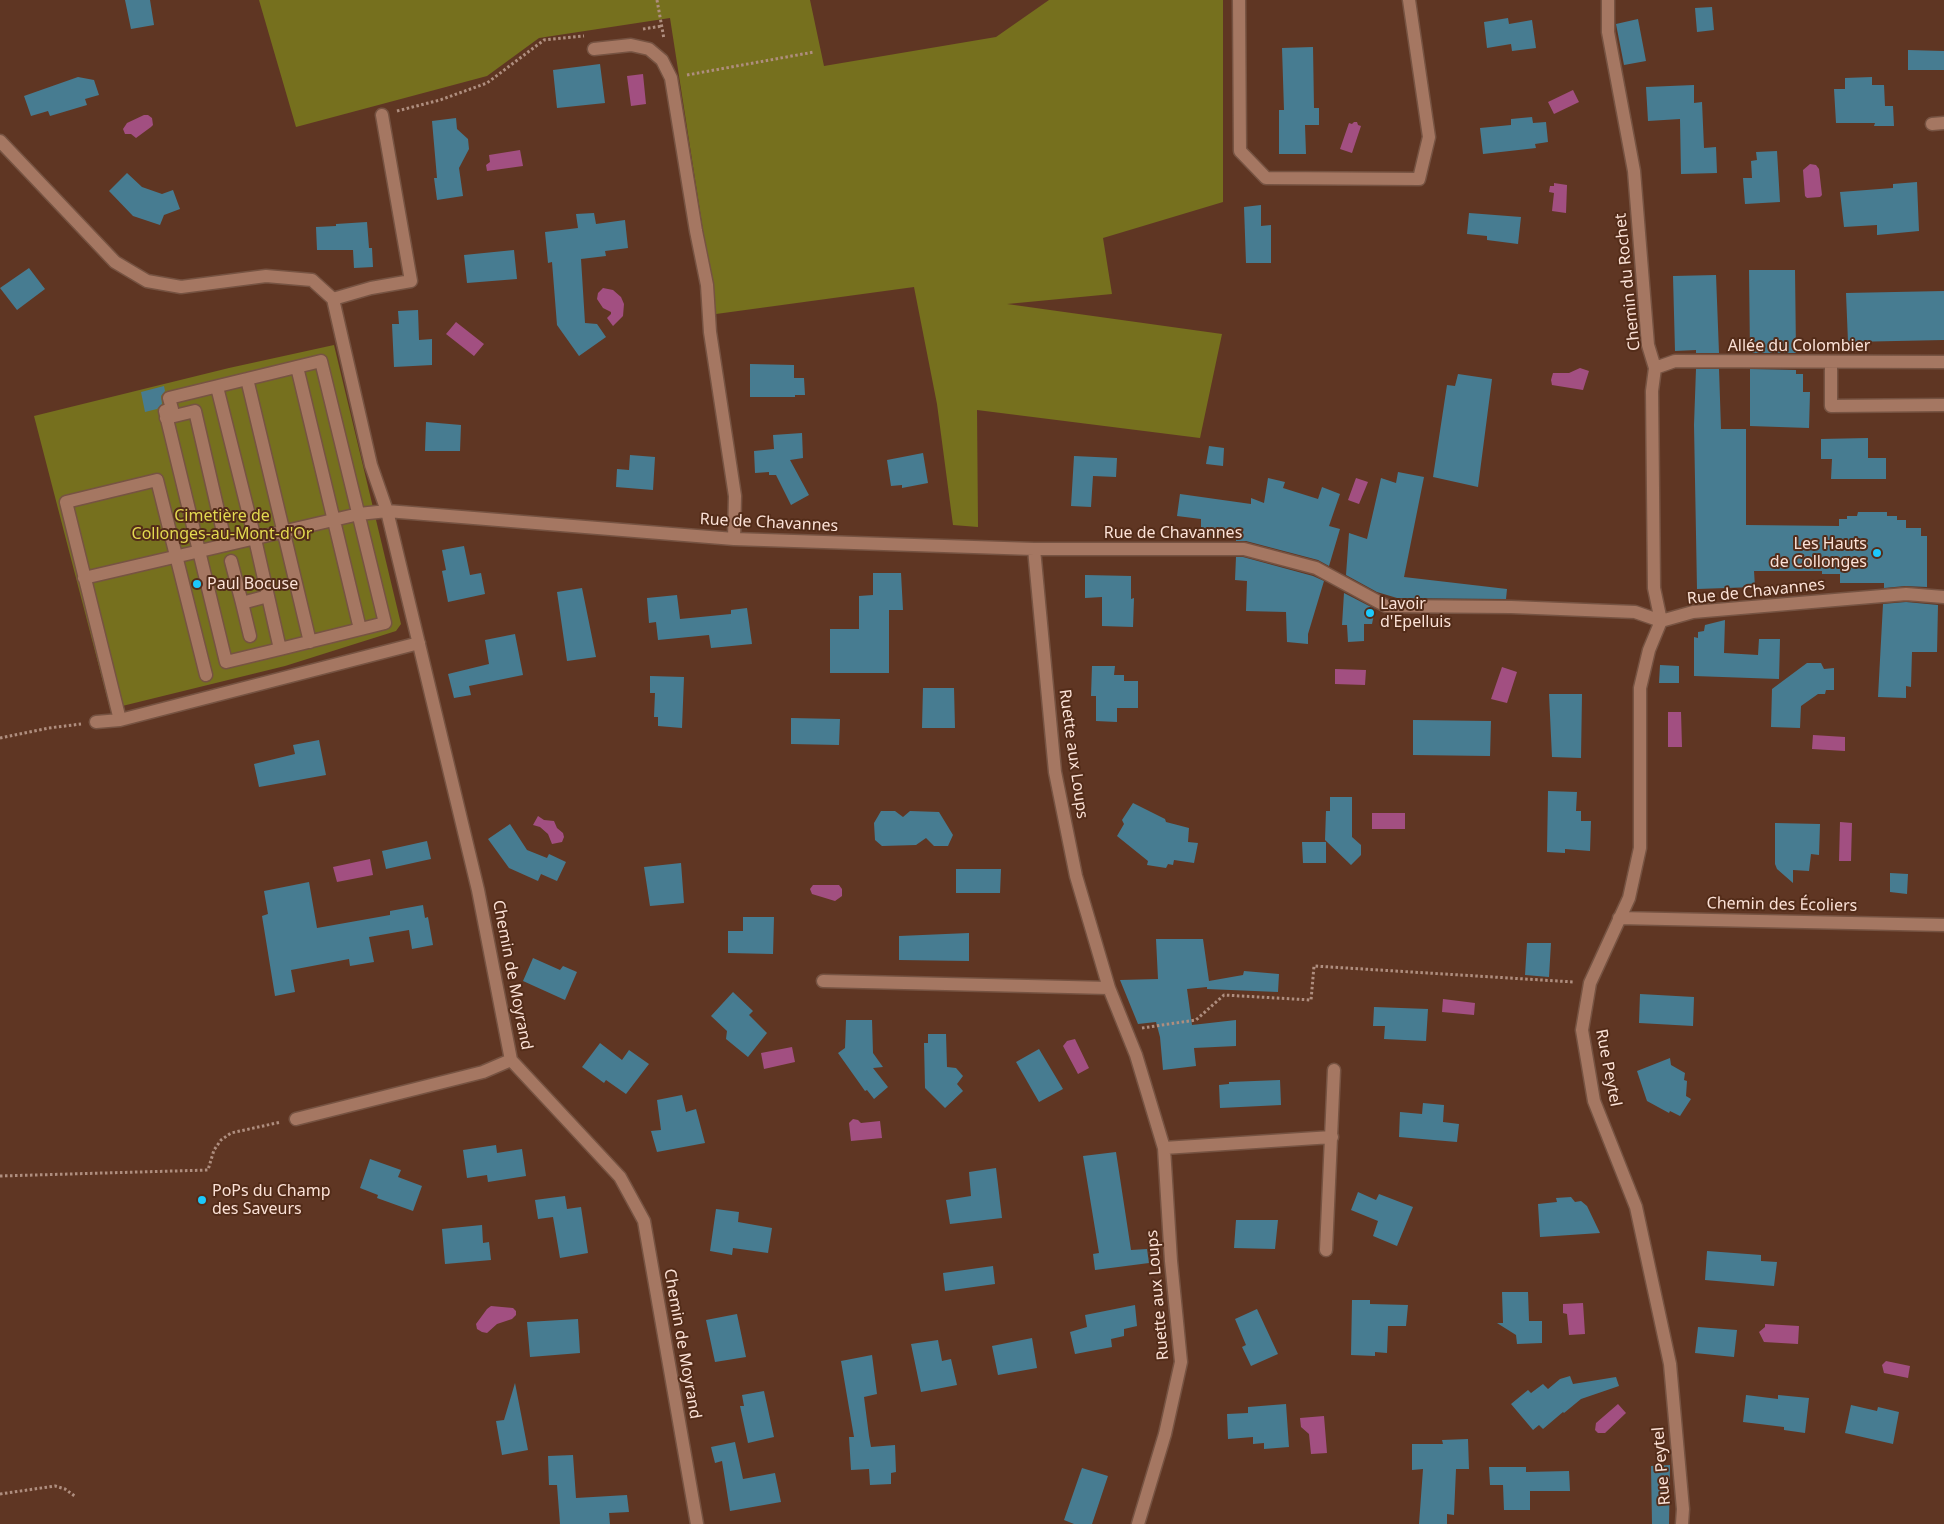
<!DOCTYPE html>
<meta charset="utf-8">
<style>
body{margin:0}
canvas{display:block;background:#5f3623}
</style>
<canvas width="1944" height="1524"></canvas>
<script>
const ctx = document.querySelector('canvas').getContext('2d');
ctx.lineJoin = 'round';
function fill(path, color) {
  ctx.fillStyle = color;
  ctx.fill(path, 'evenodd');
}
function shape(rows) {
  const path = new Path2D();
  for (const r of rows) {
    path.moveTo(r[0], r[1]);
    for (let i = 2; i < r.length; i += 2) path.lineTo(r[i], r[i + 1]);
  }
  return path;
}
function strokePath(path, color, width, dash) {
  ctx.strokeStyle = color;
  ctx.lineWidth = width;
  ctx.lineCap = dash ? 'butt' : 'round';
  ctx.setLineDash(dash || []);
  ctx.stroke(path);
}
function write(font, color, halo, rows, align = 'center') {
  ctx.font = font + ' "Noto Sans",sans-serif';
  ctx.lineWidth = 4;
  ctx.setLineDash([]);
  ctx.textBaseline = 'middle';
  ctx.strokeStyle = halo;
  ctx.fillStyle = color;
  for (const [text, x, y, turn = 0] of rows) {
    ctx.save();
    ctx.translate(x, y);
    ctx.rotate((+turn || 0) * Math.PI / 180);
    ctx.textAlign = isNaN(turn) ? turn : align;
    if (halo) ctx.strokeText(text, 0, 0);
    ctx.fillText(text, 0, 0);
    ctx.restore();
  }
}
fill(shape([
 [259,0,810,0,824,66,996,37,1049,0,1223,0,1223,202,1103,238,1112,294,1007,304,1222,334,1200,438,977,410,978,527,953,525,937,404,914,287,716,314,670,18,539,38,487,76,296,127],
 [334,345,401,624,396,631,285,666,110,709,34,416,229,368]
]), '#76701e');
fill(shape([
 [643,74,646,104,631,106,627,76],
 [1573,90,1579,102,1554,114,1548,102],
 [144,115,148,115,152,118,153,125,151,127,136,138,131,134,125,134,123,129,127,123],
 [1354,122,1357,122,1358,125,1361,126,1352,153,1340,149,1349,123,1352,124],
 [520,150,523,166,487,171,486,165,490,162,489,155],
 [1810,164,1816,165,1819,169,1822,195,1820,197,1807,198,1805,196,1803,170],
 [1554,183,1567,185,1566,213,1552,211,1554,193,1549,192,1550,186,1554,186],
 [603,288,613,290,621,297,624,304,623,316,613,326,607,318,611,314,611,312,603,308,597,299,598,293],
 [456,322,484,344,474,356,446,334],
 [1580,368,1589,371,1583,390,1552,385,1551,380,1553,373,1569,373],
 [1356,478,1368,482,1359,504,1348,500],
 [1502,667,1517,672,1507,703,1491,699],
 [1335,669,1366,670,1365,685,1335,684],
 [1668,712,1681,712,1682,747,1668,747],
 [1813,735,1845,737,1845,751,1812,749],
 [1372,813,1405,813,1405,829,1372,829],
 [538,816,544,820,554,821,557,828,563,833,564,837,562,842,552,844,548,834,540,827,533,825],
 [1840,822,1852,823,1851,861,1839,861],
 [370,859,373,875,337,882,333,867],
 [813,885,839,885,842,889,842,896,835,901,812,894,810,889],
 [1443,999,1475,1003,1474,1015,1442,1012],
 [1075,1039,1089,1068,1078,1074,1063,1046,1067,1041],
 [792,1047,795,1062,764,1069,761,1053],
 [853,1119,858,1120,861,1123,880,1121,882,1138,851,1141,849,1123],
 [1583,1303,1585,1334,1569,1335,1567,1314,1563,1313,1563,1304],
 [491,1306,513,1308,516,1311,516,1315,512,1319,497,1324,487,1333,482,1332,477,1329,476,1324,487,1309],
 [1765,1324,1799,1326,1798,1344,1764,1342,1759,1332,1765,1327],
 [1886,1361,1910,1366,1908,1378,1884,1373,1882,1365],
 [1618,1404,1626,1413,1605,1433,1598,1433,1595,1430,1596,1423],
 [1324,1416,1327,1453,1311,1454,1309,1434,1301,1427,1300,1418]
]), '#a24f81');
fill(shape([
 [125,0,150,0,154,25,131,29],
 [1712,7,1714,30,1697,32,1695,8],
 [1508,18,1509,24,1532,20,1536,48,1512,51,1511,44,1487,48,1484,22],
 [1638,19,1646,61,1624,65,1616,24],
 [1313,47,1314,108,1319,108,1319,125,1305,125,1306,154,1279,154,1279,110,1284,110,1282,48],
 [1908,50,1944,51,1944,70,1908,70],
 [600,64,605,103,557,108,553,70],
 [78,77,94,80,99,95,85,99,87,105,50,116,48,111,31,116,24,96],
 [1872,77,1872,85,1884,85,1885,106,1893,106,1894,126,1874,126,1875,123,1836,123,1834,89,1845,89,1845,78],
 [1694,85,1694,103,1702,102,1704,148,1716,147,1717,173,1681,174,1680,119,1648,121,1646,87],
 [1532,117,1533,123,1546,122,1548,142,1535,144,1536,148,1483,154,1480,128,1511,125,1511,119],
 [456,118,457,129,468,139,469,149,459,168,463,196,437,200,434,178,437,178,432,121],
 [1777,151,1780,202,1745,204,1743,178,1752,178,1751,161,1757,160,1756,152],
 [127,173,142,187,162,194,173,190,180,209,164,215,160,225,133,216,109,191],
 [1917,182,1919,231,1877,235,1877,225,1844,227,1840,192,1893,188,1893,184],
 [1261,205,1261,226,1271,225,1271,263,1246,263,1244,207],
 [594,213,596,224,625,220,628,248,605,251,606,256,581,259,585,323,597,324,606,337,579,356,557,325,552,262,548,263,545,232,578,228,576,214],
 [1469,213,1521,217,1518,244,1487,240,1487,236,1467,234],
 [367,222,369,248,372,248,373,267,354,268,353,250,317,250,316,227,336,226,336,224],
 [514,250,517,279,467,283,464,255],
 [29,268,45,289,17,310,0,288],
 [1749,270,1795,270,1796,353,1750,353],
 [1716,275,1719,353,1696,353,1696,350,1675,351,1673,276],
 [1944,291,1944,340,1848,342,1846,293],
 [418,310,419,340,432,339,432,365,394,367,392,324,399,324,398,311],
 [750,364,794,365,794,378,804,378,805,395,795,395,795,397,750,397],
 [1696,369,1719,369,1721,429,1746,429,1746,525,1839,526,1839,519,1847,519,1847,516,1857,516,1858,512,1887,512,1887,516,1897,516,1897,520,1906,520,1906,528,1921,528,1921,536,1927,536,1927,587,1905,586,1884,588,1884,583,1840,583,1840,574,1822,574,1822,571,1754,571,1755,587,1697,589,1694,425],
 [1750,369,1796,370,1796,374,1803,374,1803,392,1810,392,1809,428,1750,426],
 [1458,374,1492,379,1478,487,1433,477,1447,385,1455,386],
 [164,386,165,391,161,396,162,404,157,409,145,412,141,392],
 [426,422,461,425,460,451,425,451],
 [802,433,803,458,790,460,809,495,791,505,776,475,769,475,769,472,755,473,754,451,774,449,773,435],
 [1868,438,1868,458,1886,458,1886,479,1831,479,1832,459,1821,459,1821,439],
 [1209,446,1224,448,1223,466,1206,464],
 [923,453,928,483,902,488,902,485,891,486,887,460],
 [630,455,655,457,653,490,616,487,617,469,629,470],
 [1074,456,1117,458,1116,477,1093,476,1091,507,1071,506],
 [1398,472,1424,477,1404,577,1507,589,1506,599,1397,598,1377,592,1346,575,1349,533,1367,539,1381,478,1396,483],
 [1268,478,1285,482,1283,488,1318,499,1322,487,1340,494,1329,526,1340,529,1329,566,1318,560,1246,541,1236,541,1236,536,1201,535,1201,519,1177,516,1180,494,1251,504,1251,498,1264,503],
 [464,546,470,575,481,573,485,594,448,602,442,571,446,570,442,550],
 [1236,557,1243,557,1313,576,1324,581,1308,634,1308,644,1287,642,1286,612,1246,611,1247,581,1235,580],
 [873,573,901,573,903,610,889,610,889,673,830,673,830,629,859,629,859,596,873,595],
 [1085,575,1131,576,1131,599,1134,598,1133,627,1102,626,1102,597,1085,598],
 [582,588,596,657,567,661,557,592],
 [1344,593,1375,609,1372,624,1364,624,1364,641,1348,642,1347,625,1342,625],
 [677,595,680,619,731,614,731,610,747,608,752,644,711,648,709,635,658,640,656,622,649,623,647,598],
 [1906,602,1938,605,1937,652,1912,652,1911,687,1906,686,1906,698,1878,697,1883,604],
 [1725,620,1724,653,1758,655,1759,639,1780,639,1779,679,1694,676,1694,637,1698,638,1698,632,1704,631,1705,625],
 [515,634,523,675,469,686,471,695,454,698,448,674,489,664,485,640],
 [1807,663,1821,663,1824,669,1834,668,1834,690,1826,690,1825,694,1818,694,1801,706,1800,728,1771,727,1772,689],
 [1660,665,1679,666,1679,683,1659,683],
 [1092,666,1115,666,1114,675,1124,675,1124,681,1138,681,1138,708,1117,708,1117,722,1096,721,1096,696,1091,696],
 [650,676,684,677,682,728,658,726,658,717,654,717,655,693,650,693],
 [923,688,954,688,955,728,922,728],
 [1549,694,1582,694,1581,758,1552,757],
 [791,718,840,719,839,745,791,744],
 [1413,720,1491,721,1490,756,1413,755],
 [319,740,326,775,259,787,254,764,295,754,293,745],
 [1548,791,1577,792,1576,811,1581,811,1581,821,1591,821,1590,851,1565,849,1565,853,1547,852],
 [1330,797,1352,797,1352,837,1361,845,1361,855,1351,865,1325,840,1326,811,1330,811],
 [1133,803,1165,819,1166,822,1189,828,1188,842,1198,843,1194,863,1174,860,1173,865,1168,864,1166,868,1147,865,1148,861,1117,836,1124,824,1122,820],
 [881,811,895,811,903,817,910,811,939,812,953,835,948,846,934,846,926,838,916,845,882,846,875,840,874,823],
 [1775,823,1820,824,1819,855,1811,854,1809,871,1793,870,1793,883,1777,869,1775,864],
 [510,824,527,850,547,858,549,854,566,862,557,881,541,874,538,881,509,868,488,839],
 [427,841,431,859,386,869,382,851],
 [1302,842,1326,842,1326,863,1303,863],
 [681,863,684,903,650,906,644,867],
 [956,869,1001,869,1000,893,956,893],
 [1890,873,1908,874,1907,894,1890,892],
 [309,882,317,928,390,915,390,911,423,905,425,918,428,917,433,945,412,949,409,930,369,937,374,962,350,966,349,959,291,970,295,992,275,996,262,916,268,914,264,891],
 [743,917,774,917,773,954,728,953,728,931,743,931],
 [969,933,969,961,899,960,899,936],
 [1156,939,1203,939,1209,981,1243,975,1244,971,1279,974,1278,992,1207,989,1207,987,1187,989,1192,1025,1236,1020,1236,1046,1194,1048,1196,1066,1163,1070,1160,1037,1156,1022,1138,1024,1120,980,1158,979],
 [1527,943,1551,943,1549,977,1525,975],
 [533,958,560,970,563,966,577,972,565,1000,523,981],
 [733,992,753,1011,749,1015,767,1033,748,1057,726,1039,727,1031,711,1016],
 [1640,994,1694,997,1693,1026,1639,1023],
 [1374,1007,1428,1009,1426,1041,1384,1039,1385,1026,1373,1026],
 [846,1020,872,1020,873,1053,883,1067,873,1068,888,1087,874,1099,867,1090,865,1091,838,1053,845,1048],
 [928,1034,946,1034,947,1067,956,1068,963,1076,957,1084,963,1091,945,1108,925,1088,924,1043,928,1043],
 [600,1043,622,1060,629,1050,649,1064,626,1094,606,1080,604,1083,582,1067],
 [1039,1049,1063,1089,1039,1102,1016,1062],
 [1670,1058,1671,1065,1685,1073,1684,1080,1687,1081,1686,1096,1691,1099,1680,1116,1670,1111,1669,1113,1647,1101,1637,1071],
 [1280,1080,1281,1105,1220,1108,1219,1085,1229,1084,1229,1082],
 [682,1095,686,1112,696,1109,705,1143,657,1152,651,1131,661,1130,657,1100],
 [1423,1103,1444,1105,1443,1122,1459,1124,1457,1142,1399,1137,1400,1112,1422,1114],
 [496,1145,497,1153,522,1149,526,1176,488,1182,487,1175,467,1178,463,1150],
 [1116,1152,1131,1250,1147,1249,1149,1263,1095,1270,1093,1254,1099,1253,1083,1156],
 [370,1159,401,1170,398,1177,422,1186,413,1211,377,1198,378,1195,360,1188],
 [996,1168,1002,1218,950,1224,946,1200,971,1196,969,1172],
 [1358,1192,1376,1200,1379,1194,1413,1207,1397,1246,1373,1236,1378,1221,1351,1210],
 [565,1196,567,1209,581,1207,588,1253,560,1258,553,1217,538,1219,535,1200],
 [1571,1197,1575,1202,1581,1201,1587,1206,1600,1233,1540,1237,1538,1204,1557,1202,1556,1198],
 [716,1209,739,1212,738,1222,772,1228,768,1253,733,1248,732,1255,710,1251],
 [1236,1220,1278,1220,1275,1249,1234,1248],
 [482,1225,483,1243,489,1242,491,1260,445,1264,442,1229],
 [1707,1251,1761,1255,1761,1261,1777,1262,1774,1286,1705,1280],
 [993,1266,995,1284,945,1291,943,1273],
 [1502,1292,1528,1292,1529,1321,1542,1321,1542,1343,1517,1344,1516,1335,1497,1323,1503,1323],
 [1352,1300,1370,1300,1370,1304,1408,1305,1406,1326,1388,1326,1387,1353,1375,1352,1375,1356,1351,1355],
 [1135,1305,1137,1326,1124,1329,1124,1336,1111,1339,1112,1347,1075,1354,1070,1332,1087,1327,1085,1315],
 [1257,1309,1278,1354,1251,1366,1242,1347,1246,1345,1235,1319],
 [737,1314,746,1357,715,1362,706,1320],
 [578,1319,580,1353,530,1357,527,1322],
 [1698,1327,1737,1330,1734,1357,1695,1353],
 [1032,1338,1037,1368,998,1375,992,1346],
 [938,1340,942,1361,951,1359,957,1385,921,1392,911,1344],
 [872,1355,877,1394,864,1397,869,1436,871,1447,895,1445,896,1472,891,1473,891,1484,870,1485,869,1469,851,1470,849,1437,854,1437,841,1361],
 [1570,1376,1573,1384,1616,1377,1619,1386,1581,1399,1564,1413,1563,1412,1543,1429,1539,1425,1533,1430,1511,1404,1528,1390,1531,1393,1543,1384,1548,1389,1560,1379],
 [515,1383,528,1450,502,1455,496,1421,504,1420],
 [764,1391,774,1437,748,1443,740,1406,744,1406,742,1395],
 [1746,1395,1778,1399,1778,1395,1809,1398,1805,1433,1784,1430,1784,1427,1743,1422],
 [1286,1404,1289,1447,1264,1449,1264,1443,1253,1444,1253,1437,1228,1439,1227,1414,1248,1413,1248,1407],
 [1851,1405,1877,1411,1878,1407,1899,1412,1893,1444,1845,1433],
 [1468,1439,1469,1469,1456,1469,1454,1515,1447,1514,1447,1524,1419,1524,1423,1469,1412,1470,1412,1444,1443,1444,1442,1440],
 [735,1442,743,1479,775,1473,781,1502,730,1511,722,1461,715,1463,711,1447],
 [573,1455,576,1498,627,1495,629,1512,609,1513,610,1524,560,1524,557,1485,549,1485,548,1456],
 [1670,1465,1669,1524,1652,1524,1651,1466],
 [1489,1467,1526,1467,1526,1472,1569,1471,1570,1491,1530,1491,1530,1510,1504,1510,1503,1485,1490,1485],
 [1082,1468,1108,1476,1092,1524,1074,1524,1064,1520]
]), '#477c91');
const minor = shape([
 [1239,0,1240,151,1266,178,1419,179,1429,137,1409,0],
 [1608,0,1608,32,1634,171,1648,345,1655,368,1652,391,1654,588,1661,621],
 [594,49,631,45,649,49,662,60,671,78,696,231,707,285,710,332,735,496,734,539],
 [1932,124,1944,123],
 [0,141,115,262,147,281,181,287,266,276,312,280,333,299,371,465,387,511,478,890,511,1060,620,1177,644,1221,697,1524],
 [333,299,371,288,411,281,382,115],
 [1831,362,1831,406,1944,405],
 [297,367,360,629],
 [1655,368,1675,361,1944,362],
 [247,379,310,642],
 [217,387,255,539,280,649,385,623,321,361,169,398,172,409,165,411,226,662,280,649],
 [166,418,195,411,226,545],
 [1034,549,1055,772,1076,876,1109,988,1136,1055,1164,1148,1171,1261,1181,1362,1165,1434,1138,1524],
 [231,561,242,603],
 [84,578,359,514,387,511,734,539,1034,549,1244,549,1316,568,1386,606,1511,607,1635,612,1661,621,1693,612,1906,594,1944,597],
 [1661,621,1649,650,1640,688,1640,848,1629,898,1590,983,1582,1030,1594,1101,1636,1207,1670,1364,1683,1509,1682,1524],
 [250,636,242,603,268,596],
 [120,720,66,502,157,480,206,675],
 [96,722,120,720,419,643],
 [1619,918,1944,925],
 [823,981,1109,988],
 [296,1119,483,1072,511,1060],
 [1164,1148,1332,1137],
 [1326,1250,1334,1070]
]);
strokePath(minor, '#765342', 15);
strokePath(shape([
 [657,0,664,39],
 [643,29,662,26],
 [687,75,814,52],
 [397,111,440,100,487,83,544,40,584,36],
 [0,738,49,728,81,724],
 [1142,1028,1196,1020,1224,995,1311,1000,1314,966,1574,982],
 [0,1176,208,1170,214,1150,221,1140,231,1133,281,1122],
 [0,1494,55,1486,65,1489,76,1497]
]), '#af8e7f', 3, [2.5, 2.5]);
strokePath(minor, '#a57762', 12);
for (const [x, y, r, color] of [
 [1877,553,5,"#1cc9fc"],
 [197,584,5,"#1cc9fc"],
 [1370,613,5,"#1cc9fc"],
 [202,1200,5,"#1cc9fc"]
]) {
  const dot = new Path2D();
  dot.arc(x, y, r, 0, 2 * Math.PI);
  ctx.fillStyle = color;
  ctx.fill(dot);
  strokePath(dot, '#532c19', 2);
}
write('16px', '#fbe1d6', '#532c19', [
 ["Chemin du Rochet",1628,282,-96],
 ["Allée du Colombier",1799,346],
 ["Rue de Chavannes",769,523,3],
 ["Rue de Chavannes",1173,533],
 ["Rue de Chavannes",1756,592,-6],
 ["Ruette aux Loups",1073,754,82],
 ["Chemin des Écoliers",1782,905,1],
 ["Chemin de Moyrand",512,975,79],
 ["Rue Peytel",1608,1068,79],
 ["Ruette aux Loups",1158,1295,-95],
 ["Chemin de Moyrand",682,1344,80],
 ["Rue Peytel",1662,1466,-95]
]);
write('16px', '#e3d950', '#532c19', [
 ["Cimetière de",222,516],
 ["Collonges-au-Mont-d'Or",222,534]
]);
write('16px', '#fbe1d6', '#532c19', [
 ["Les Hauts",1867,544,"right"],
 ["de Collonges",1867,562,"right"],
 ["Paul Bocuse",207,584],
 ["Lavoir",1380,604],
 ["d'Epelluis",1380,622],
 ["PoPs du Champ",212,1191],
 ["des Saveurs",212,1209]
], 'left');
</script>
